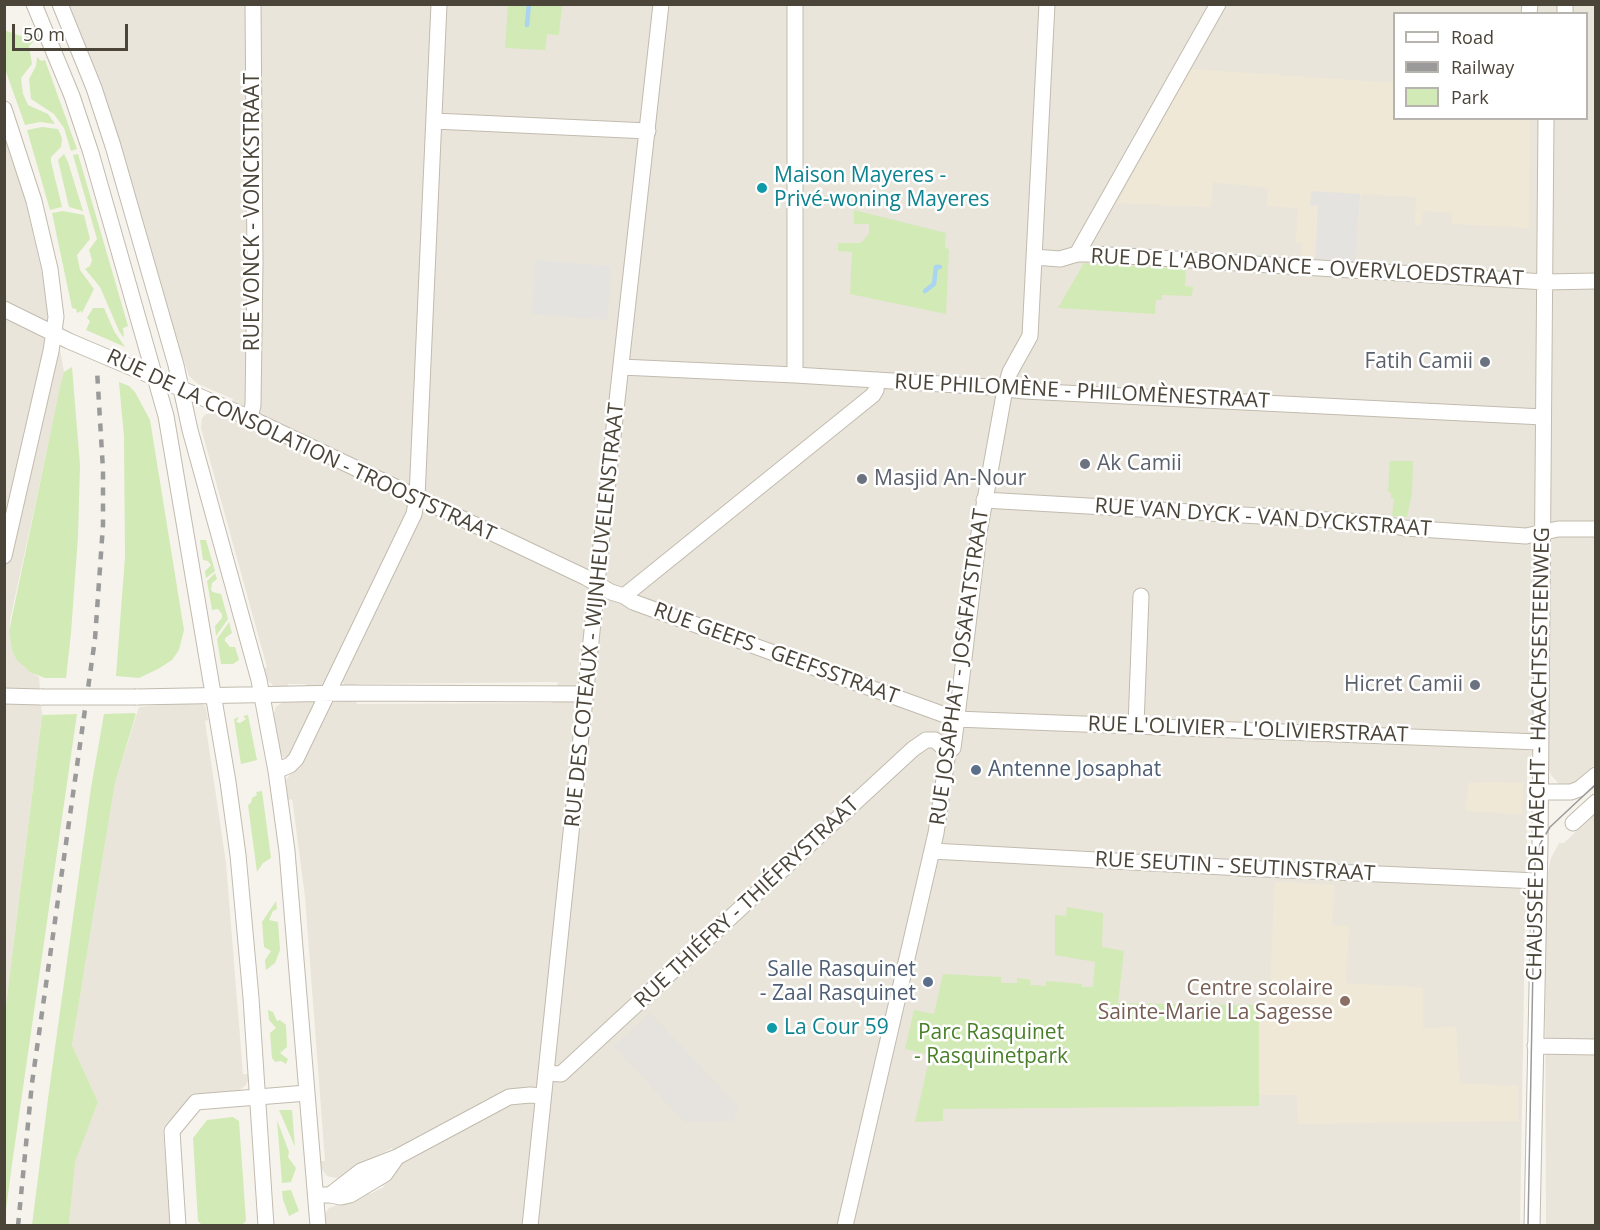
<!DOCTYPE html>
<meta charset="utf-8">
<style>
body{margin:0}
#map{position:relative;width:1600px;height:1230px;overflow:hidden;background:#f6f3ec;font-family:"Open Sans",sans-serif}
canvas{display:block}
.frame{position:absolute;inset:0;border:6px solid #4b4439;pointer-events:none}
.legend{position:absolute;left:1393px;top:12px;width:195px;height:108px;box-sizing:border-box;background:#fff;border:2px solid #b7b4b0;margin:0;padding:8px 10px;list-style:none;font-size:18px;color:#4b4439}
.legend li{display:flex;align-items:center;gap:12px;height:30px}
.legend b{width:30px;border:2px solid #b7b4b0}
.scale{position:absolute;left:12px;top:24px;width:116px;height:27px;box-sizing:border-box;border:3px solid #4b4439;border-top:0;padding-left:8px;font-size:18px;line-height:21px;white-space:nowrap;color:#4b4439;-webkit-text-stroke:4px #fff;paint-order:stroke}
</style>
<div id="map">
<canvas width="1600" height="1230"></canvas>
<div class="frame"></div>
<ul class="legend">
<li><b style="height:8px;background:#fff"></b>Road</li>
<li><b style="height:8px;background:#9a9a9a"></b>Railway</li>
<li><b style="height:16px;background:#d2eab5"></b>Park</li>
</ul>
<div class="scale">50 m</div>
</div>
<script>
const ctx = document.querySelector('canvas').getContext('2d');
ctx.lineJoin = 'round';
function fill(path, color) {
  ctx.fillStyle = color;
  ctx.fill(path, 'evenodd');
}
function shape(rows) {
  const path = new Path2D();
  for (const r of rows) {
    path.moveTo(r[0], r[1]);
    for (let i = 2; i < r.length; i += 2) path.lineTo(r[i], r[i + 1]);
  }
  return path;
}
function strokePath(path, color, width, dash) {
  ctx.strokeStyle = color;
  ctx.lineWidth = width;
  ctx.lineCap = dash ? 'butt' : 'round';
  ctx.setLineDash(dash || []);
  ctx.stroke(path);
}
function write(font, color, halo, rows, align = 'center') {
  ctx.font = font + ' "Open Sans",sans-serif';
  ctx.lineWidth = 5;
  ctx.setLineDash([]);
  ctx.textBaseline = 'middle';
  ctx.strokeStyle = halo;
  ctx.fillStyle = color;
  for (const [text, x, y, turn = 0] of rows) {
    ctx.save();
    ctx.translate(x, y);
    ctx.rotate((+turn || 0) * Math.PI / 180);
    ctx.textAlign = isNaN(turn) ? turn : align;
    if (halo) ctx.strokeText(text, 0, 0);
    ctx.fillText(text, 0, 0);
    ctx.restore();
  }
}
fill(shape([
 [64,5,1595,5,1595,765,1584,774,1584,780,1564,787,1559,784,1551,775,1547,765,1546,753,1532,753,1531,764,1527,765,1527,857,1531,858,1530,868,1524,875,1530,891,1530,926,1525,927,1520,1225,326,1225,325,1214,329,1208,355,1199,368,1191,370,1194,384,1187,382,1183,401,1163,392,1148,356,1167,340,1179,327,1176,321,1168,320,1161,325,1161,305,897,293,805,292,799,288,800,286,780,295,768,299,769,331,702,356,701,357,704,552,703,558,682,356,684,356,688,346,687,340,679,323,687,306,689,306,684,288,684,288,689,275,687,268,681,264,668,267,667,201,428,202,418,206,414,215,413,225,417,233,399,198,384,189,376],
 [1394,14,1586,14,1586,118,1394,118],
 [5,136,24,195,44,282,48,282,64,372,10,620,9,631,12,651,23,666,39,677,42,714,5,1013],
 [316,700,290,752,294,755,284,758,281,755,273,716,276,707,284,701],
 [193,702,203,704,206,708,208,720,205,721,226,863,243,1074,248,1074,248,1081,245,1086,238,1091,193,1095,163,1128,170,1220,174,1220,174,1225,69,1226,74,1162,98,1102,72,1045,115,783,139,707],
 [1595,813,1595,1225,1546,1226,1545,937,1547,875,1551,858,1559,843,1564,843]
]), '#eae5da');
fill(shape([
 [650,1013,738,1106,734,1121,684,1122,614,1046]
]), '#e6e2dd');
fill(shape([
 [1191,69,1394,83,1394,118,1530,119,1529,228,1452,224,1452,213,1423,211,1422,222,1420,226,1415,225,1416,197,1361,194,1356,263,1301,259,1302,243,1296,242,1298,208,1267,206,1268,188,1213,182,1211,207,1117,203],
 [1495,782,1523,783,1522,814,1466,811,1468,783],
 [1275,882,1334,885,1332,925,1349,926,1346,983,1423,988,1423,1028,1456,1027,1460,1083,1518,1086,1518,1121,1298,1124,1297,1095,1259,1095,1259,1005,1266,1004,1270,987]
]), '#efe8d6');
fill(shape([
 [508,5,562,5,559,35,547,34,545,50,505,48],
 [4,30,24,37,26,32,34,36,36,39,29,46,32,64,21,78,23,94,28,105,48,114,55,124,40,122,25,125,5,69],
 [37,57,41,61,45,60,77,149,71,151,64,128,54,114,31,99,29,79,36,66],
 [42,127,58,129,62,138,61,147,51,157,51,162,62,207,50,210,27,130],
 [64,154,68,162,83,211,69,207,58,160],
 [78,154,128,326,123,328,124,338,119,331,100,287,85,269,90,266,92,260,89,250,97,239,73,155],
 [854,210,946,233,945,248,949,249,946,314,850,294,852,252,838,251,838,243,861,243,869,234,869,224,854,224],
 [63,211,84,215,90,239,77,255,80,270,94,289,82,313,81,311,77,313,76,309,72,308,52,213],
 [1084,263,1186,269,1185,286,1193,287,1192,296,1162,295,1162,300,1156,300,1155,314,1058,308],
 [93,308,104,308,114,331,125,347,86,330,90,321,87,318],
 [72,367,80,465,78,536,71,633,66,678,45,678,30,672,17,660,12,651,9,631,61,383,64,372],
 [119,382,129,386,135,392,150,420,184,630,179,650,172,660,158,669,139,678,116,676,125,557,124,437],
 [1390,461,1413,461,1412,493,1407,517,1392,516,1394,498,1391,498,1391,493,1388,492],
 [200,540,206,540,215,571,206,578,205,571,211,565,208,561,203,560],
 [215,573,217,579,212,583,211,590,213,592,221,594,228,619,216,636,215,626,222,618,222,614,218,609,212,610,207,581],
 [229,622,232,633,225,638,225,641,230,647,235,647,239,660,233,664,221,664,217,639],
 [134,713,136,714,115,783,72,1045,98,1102,75,1162,69,1225,32,1225,49,1091,91,788,104,714],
 [77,714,12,1164,5,1218,5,1013,42,715],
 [248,715,257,760,241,764,234,719,239,717,236,722,240,723,246,719,243,716],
 [262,791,271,858,263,863,257,872,248,805,251,803,252,798,257,795,256,792],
 [276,901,277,909,273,911,269,920,278,922,280,950,275,963,266,970,265,960,271,951,264,947,262,922],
 [1067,907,1103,913,1102,947,1124,951,1118,1003,1259,1005,1259,1106,943,1109,943,1121,915,1122,929,1060,926,1054,905,1049,914,1010,934,1014,943,974,1001,977,1001,982,1004,983,1017,983,1017,978,1031,980,1030,985,1033,985,1046,986,1046,981,1082,984,1082,987,1093,987,1095,962,1055,955,1055,915,1066,916],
 [268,1010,273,1012,277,1021,280,1020,286,1025,287,1047,280,1053,288,1059,286,1064,281,1061,275,1062,272,1058,270,1033,276,1028,269,1020],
 [279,1110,292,1110,295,1147],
 [233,1117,239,1121,246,1221,242,1225,202,1225,198,1221,193,1138,207,1120],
 [277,1120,289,1152,288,1157,296,1168,291,1182,282,1183],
 [291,1190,299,1211,289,1216,283,1200,282,1191]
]), '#d2eab5');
fill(shape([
 [1311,191,1360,194,1356,263,1315,260,1318,206,1310,205],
 [536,260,611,266,607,320,532,314]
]), '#e5e3e0');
strokePath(shape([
 [527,25,529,4],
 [925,291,934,284,936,267,940,267]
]), '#a9d4f2', 4.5);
const minor = shape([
 [34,4,72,96,91,153,166,416,228,782,238,855,251,998,266,1226],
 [60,4,94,88,113,146,176,365,190,430,259,680,276,771,287,851,318,1226],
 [795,4,795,375],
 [1529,14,1530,4],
 [1565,14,1565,4],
 [4,109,34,201,50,269,56,317,51,351,4,556],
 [434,121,648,131],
 [1077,254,1218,4],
 [1034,257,1060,259,1077,254,1093,254,1545,282,1596,281],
 [4,309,69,341,250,418,585,577,611,592,624,596,633,602,956,719,1539,742],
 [621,367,795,375,990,387,1024,391,1543,417],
 [250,418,253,405,255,263,253,4],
 [984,500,1381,523,1404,528,1526,536,1558,529,1596,529],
 [624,596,873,395,876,390,877,380],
 [4,696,42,697],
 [136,697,346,693,586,694],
 [1136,725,1141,596],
 [276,771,290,765,296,759,414,514,417,497,439,4],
 [1540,792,1571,792,1579,789,1596,775],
 [1573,823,1596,802],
 [932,851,1242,868,1538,881],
 [1535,1046,1596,1047],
 [546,1073,561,1074,913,749,926,740,935,740,948,752],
 [322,1195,330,1195,341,1197,350,1195,385,1174,397,1157],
 [330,1195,361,1171,397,1157,509,1097,530,1095,543,1096],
 [178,1226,172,1131,196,1102,307,1093],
 [530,1226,601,545,661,4],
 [845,1226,936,833,948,752,953,748,956,725,979,533,1005,389,1010,372,1030,336,1047,4],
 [1532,1226,1540,844,1546,118]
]);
strokePath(minor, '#c2bbae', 17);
strokePath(minor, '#fff', 15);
strokePath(shape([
 [1528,1226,1535,861,1540,844,1550,827,1596,784]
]), '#9a9a9a', 1.5);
strokePath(shape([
 [18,1226,32,1083,95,639,103,525,103,470,97,370]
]), '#9a9a9a', 4.5, [8, 8]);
const minorBridge = shape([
 [42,697,136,697]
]);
strokePath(minorBridge, '#c2bbae', 17, []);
strokePath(minorBridge, '#fff', 15);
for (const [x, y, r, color] of [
 [762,188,6,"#0f9aa8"],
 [1485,362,6,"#6b7280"],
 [1085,464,6,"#6b7280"],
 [862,479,6,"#6b7280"],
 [1475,685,6,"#6b7280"],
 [976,770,6,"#5c6f8a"],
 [928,982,6,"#5c6f8a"],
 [1345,1001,6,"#8d6e63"],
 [772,1028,6,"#0f9aa8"]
]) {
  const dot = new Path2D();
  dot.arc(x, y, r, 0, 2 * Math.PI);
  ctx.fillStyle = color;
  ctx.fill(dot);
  strokePath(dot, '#fff', 2);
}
write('21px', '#0d838f', '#fff', [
 ["Maison Mayeres -",774,176],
 ["Privé-woning Mayeres",774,200],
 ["La Cour 59",784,1028]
], 'left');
write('21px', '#4b4439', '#fff', [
 ["RUE VONCK - VONCKSTRAAT",253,212,-90],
 ["RUE DE L'ABONDANCE - OVERVLOEDSTRAAT",1307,268,3],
 ["RUE PHILOMÈNE - PHILOMÈNESTRAAT",1082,392,3],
 ["RUE DE LA CONSOLATION - TROOSTSTRAAT",301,446,25],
 ["RUE VAN DYCK - VAN DYCKSTRAAT",1263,518,4],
 ["RUE DES COTEAUX - WIJNHEUVELENSTRAAT",595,615,-84],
 ["RUE GEEFS - GEEFSSTRAAT",776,654,20],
 ["RUE JOSAPHAT - JOSAFATSTRAAT",960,667,-82],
 ["RUE L'OLIVIER - L'OLIVIERSTRAAT",1248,730,2],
 ["CHAUSSÉE DE HAECHT - HAACHTSESTEENWEG",1539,754,-89],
 ["RUE SEUTIN - SEUTINSTRAAT",1235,867,3],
 ["RUE THIÉFRY - THIÉFRYSTRAAT",747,903,-43]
]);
write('21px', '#5b616d', '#fff', [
 ["Fatih Camii",1473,362],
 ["Ak Camii",1097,464,"left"],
 ["Masjid An-Nour",874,479,"left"],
 ["Hicret Camii",1463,685]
], 'right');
write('21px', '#4e5e75', '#fff', [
 ["Antenne Josaphat",988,770],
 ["Salle Rasquinet",916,970,"right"],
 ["- Zaal Rasquinet",916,994,"right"]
], 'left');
write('21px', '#785e54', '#fff', [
 ["Centre scolaire",1333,989],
 ["Sainte-Marie La Sagesse",1333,1013]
], 'right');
write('21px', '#4a7f2a', '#fff', [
 ["Parc Rasquinet",991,1033],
 ["- Rasquinetpark",991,1057]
]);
</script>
